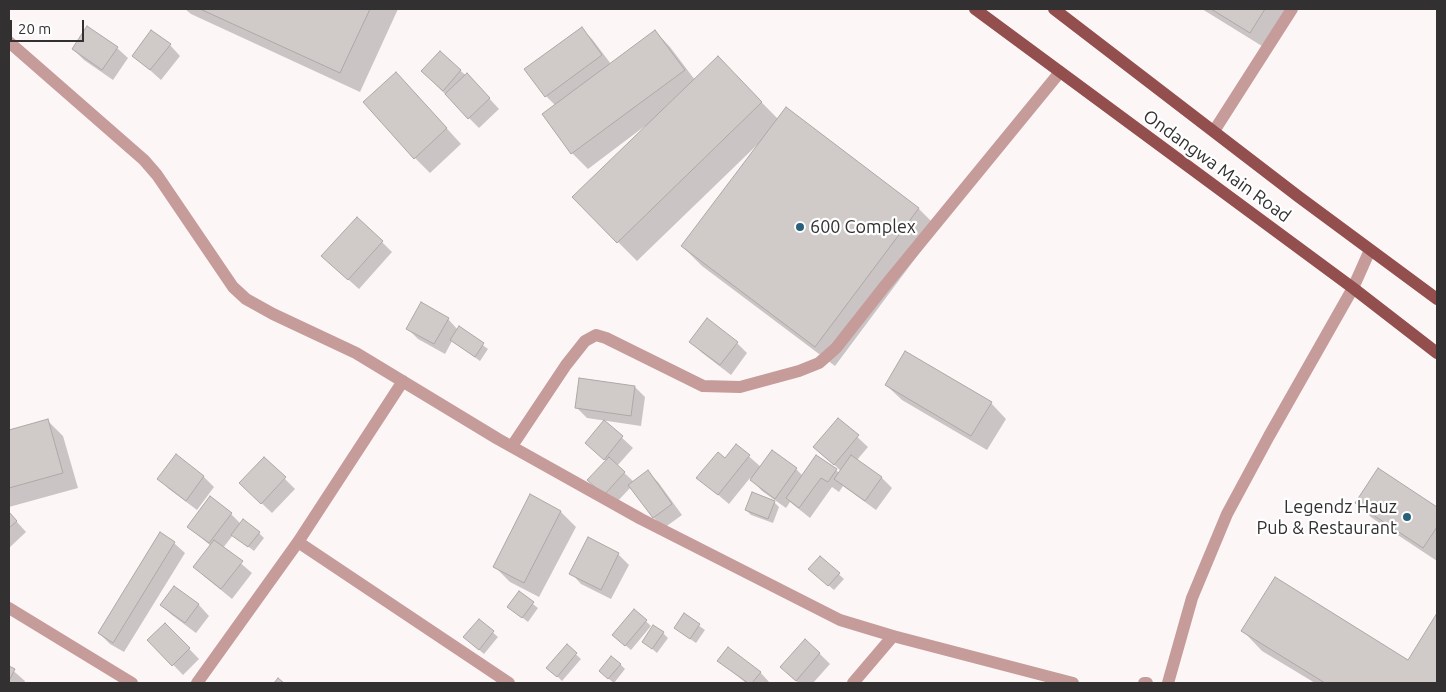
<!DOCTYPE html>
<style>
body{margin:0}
#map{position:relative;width:1446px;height:692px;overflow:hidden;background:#fdf6f6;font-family:Ubuntu,sans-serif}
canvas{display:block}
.frame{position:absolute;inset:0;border:10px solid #323030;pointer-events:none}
.scale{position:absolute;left:10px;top:20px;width:74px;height:22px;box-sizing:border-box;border:2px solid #323030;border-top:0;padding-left:6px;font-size:15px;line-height:18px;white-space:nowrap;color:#323030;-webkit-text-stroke:4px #fff;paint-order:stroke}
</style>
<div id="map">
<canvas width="1446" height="692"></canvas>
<div class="frame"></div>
<div class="scale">20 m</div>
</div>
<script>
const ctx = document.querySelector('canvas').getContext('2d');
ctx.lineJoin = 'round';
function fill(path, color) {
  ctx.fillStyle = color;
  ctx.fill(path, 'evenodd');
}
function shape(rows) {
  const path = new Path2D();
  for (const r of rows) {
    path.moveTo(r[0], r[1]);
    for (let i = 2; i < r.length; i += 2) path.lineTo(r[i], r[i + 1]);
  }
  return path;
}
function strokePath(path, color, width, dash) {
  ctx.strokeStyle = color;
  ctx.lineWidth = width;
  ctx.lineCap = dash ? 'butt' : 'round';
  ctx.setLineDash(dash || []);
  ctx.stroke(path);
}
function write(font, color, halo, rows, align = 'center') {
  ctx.font = font + ' Ubuntu,sans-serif';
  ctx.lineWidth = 4.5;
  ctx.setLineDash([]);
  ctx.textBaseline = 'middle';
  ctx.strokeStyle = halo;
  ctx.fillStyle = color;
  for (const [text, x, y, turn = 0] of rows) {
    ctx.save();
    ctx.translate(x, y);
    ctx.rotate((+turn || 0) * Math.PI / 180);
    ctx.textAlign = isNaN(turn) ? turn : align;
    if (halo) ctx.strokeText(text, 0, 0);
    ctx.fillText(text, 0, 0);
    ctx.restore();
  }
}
fill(shape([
 [185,9,398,9,360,92,191,14],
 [1202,9,1296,9,1270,51],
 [582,29,592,39,611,64,655,31,670,47,695,80,718,58,778,119,786,109,919,209,938,228,835,366,702,266,682,246,758,146,757,145,637,261,618,242,646,128,645,126,588,169,572,153,543,114,555,105,546,96],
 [170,45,180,56,161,80,133,55],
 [117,48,128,58,113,80,84,60,73,49],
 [440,53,477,85,499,109,479,128,433,82],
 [411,89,461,144,430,173,415,158],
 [382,242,392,252,359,289,334,267],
 [448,319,458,330,460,328,488,349,480,361,452,341,445,354,418,339,407,328],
 [691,341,737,343,747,353,731,375,701,352],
 [886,385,991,403,1006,419,987,450,902,400],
 [635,387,645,397,641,426,587,418,577,408],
 [839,420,868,447,857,460,882,478,892,488,876,510,843,486,839,492,832,487,810,518,790,502,786,508,762,491,750,478,729,504,698,478,725,460,737,446,761,467,796,469,803,476,836,470,840,474,842,472,815,447],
 [48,421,63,436,78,488,9,507,9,432],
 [605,422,633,448,617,466,634,482,648,472,658,482,682,515,664,528,654,518,631,487,615,504,599,491,606,461,597,453],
 [176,456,204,477,214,487,197,510,169,489,159,479],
 [264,458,295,489,272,513,251,493],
 [1378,470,1437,509,1437,561,1372,518,1356,503],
 [531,496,561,512,576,527,539,597,510,582,494,566],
 [774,502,779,507,773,523,751,515,746,510],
 [9,513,26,532,9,548],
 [231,514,241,524,259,533,264,538,254,551,233,535,223,548,252,573,232,599,205,577,195,567,211,546,189,527],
 [174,543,185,553,124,652,110,644,99,633],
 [618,554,629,565,611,599,581,584,571,573],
 [820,557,844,579,834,590,815,574],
 [174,587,199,605,209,616,196,633,172,615,161,605],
 [519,593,538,608,528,622,514,611],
 [635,611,651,626,631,650,619,640],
 [684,615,705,630,696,643,680,632],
 [1437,615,1437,683,1315,683,1262,651,1243,631,1409,661],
 [479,620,498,637,484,654,470,642],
 [165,624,199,659,183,675,149,640],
 [663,633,668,638,657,653,644,642],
 [567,646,581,659,562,681,553,672],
 [819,653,830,664,813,683,799,683,792,678],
 [719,661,760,672,770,683,746,683],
 [620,664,625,669,614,683,605,676],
 [9,667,25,681,24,683,9,683]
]), '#0003');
const building = shape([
 [200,9,370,9,340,73,200,9],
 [1211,9,1265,9,1250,33,1211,9],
 [87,26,118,47,102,70,72,49,87,26],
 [582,27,602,55,545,97,524,69,582,27],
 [151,30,171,44,150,70,132,56,151,30],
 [655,30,685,70,571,154,542,114,655,30],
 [440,51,461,70,443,91,421,71,440,51],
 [718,56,762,102,617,243,572,197,718,56],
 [396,72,447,128,414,159,363,102,396,72],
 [467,73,490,98,468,119,445,94,467,73],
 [786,107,919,208,815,347,681,246,786,107],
 [357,217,383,241,348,280,321,256,357,217],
 [421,302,449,318,434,344,406,329,421,302],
 [707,318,738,342,720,365,689,342,707,318],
 [459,326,484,343,475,357,450,340,459,326],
 [905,351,992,402,971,436,885,385,905,351],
 [579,378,635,386,631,416,575,408,579,378],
 [838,418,859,435,834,465,813,447,838,418],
 [48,419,63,473,9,488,9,430,48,419],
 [604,420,623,436,604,460,585,443,604,420],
 [736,444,750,455,718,495,696,478,718,452,725,458,736,444],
 [772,450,797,468,775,499,750,480,772,450],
 [176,454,204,476,186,501,157,479,176,454],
 [816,455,837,469,828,482,821,478,799,508,786,498,816,455],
 [851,455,882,477,865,501,834,479,851,455],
 [264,457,286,477,261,504,239,483,264,457],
 [609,457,625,472,604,495,587,480,609,457],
 [1378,468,1437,507,1437,527,1423,548,1355,503,1378,468],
 [648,470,672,504,653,518,628,485,648,470],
 [752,492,775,501,768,519,745,510,752,492],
 [530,494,561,511,524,583,493,567,530,494],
 [210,496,232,513,209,543,187,527,210,496],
 [9,512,17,521,9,528,9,512],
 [243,519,260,532,248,547,231,535,243,519],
 [160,532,175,542,113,643,98,633,160,532],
 [588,537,619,553,601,590,569,574,588,537],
 [214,540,243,561,221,589,193,567,214,540],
 [820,556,840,573,828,586,808,569,820,556],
 [1275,577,1408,660,1437,613,1437,683,1325,683,1241,631,1275,577],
 [174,586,199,604,185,623,160,605,174,586],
 [519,591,534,602,522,618,507,607,519,591],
 [634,609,647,620,625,646,612,635,634,609],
 [684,613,700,624,690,639,674,628,684,613],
 [479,619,494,631,479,650,463,637,479,619],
 [165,623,190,648,172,666,147,640,165,623],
 [653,625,664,632,652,649,642,642,653,625],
 [805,639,820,653,796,681,780,667,805,639],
 [567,644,577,653,557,677,546,668,567,644],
 [728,647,761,672,752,683,748,683,717,661,728,647],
 [611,656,621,664,608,679,599,671,611,656],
 [9,666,15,669,9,681,9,666],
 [278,678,284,683,274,683,278,678]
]);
fill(building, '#d0cac9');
strokePath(building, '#ada8a7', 1);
strokePath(shape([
 [9,42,144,160,157,175,233,287,246,299,273,314,356,353,498,439,641,519,840,620,893,636,1073,683],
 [512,446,566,365,585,341,596,335,606,338,703,386,740,387,799,371,819,363,836,348,884,287,1060,72],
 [298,542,509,683],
 [9,608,132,683],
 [197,683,298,542,403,381],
 [853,683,893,636],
 [1144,683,1147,683]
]), '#c59c9a', 12);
strokePath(shape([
 [1214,131,1292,9],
 [1168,683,1192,598,1227,514,1269,436,1353,288,1370,250]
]), '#c59c9a', 12);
strokePath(shape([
 [975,9,1353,288,1437,353],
 [1054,9,1299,197,1437,299]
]), '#934f4d', 12);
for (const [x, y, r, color] of [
 [800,227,5,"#29607b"],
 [1407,517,5,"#29607b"]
]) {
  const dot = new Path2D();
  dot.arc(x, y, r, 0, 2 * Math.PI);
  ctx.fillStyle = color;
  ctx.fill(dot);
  strokePath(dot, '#fff', 2);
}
write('18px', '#323030', '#fff', [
 ["Ondangwa Main Road",1217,166,36]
]);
write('18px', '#323030', '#fff', [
 ["600 Complex",810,227],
 ["Legendz Hauz",1397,507,"right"],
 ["Pub & Restaurant",1397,528,"right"]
], 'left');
</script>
